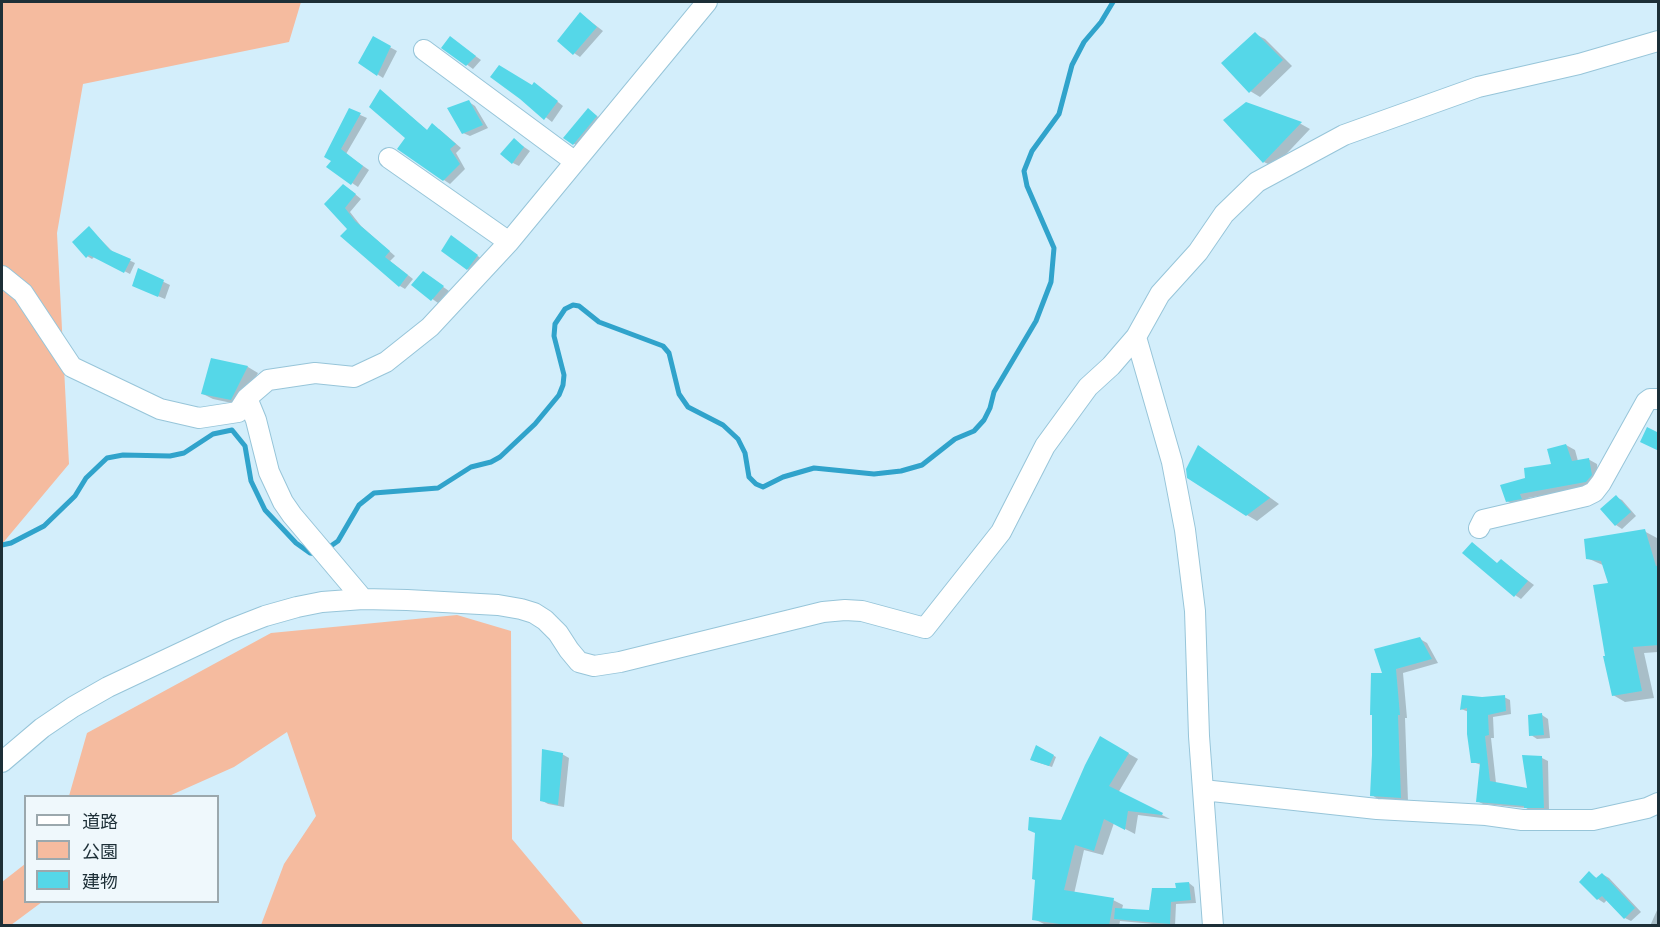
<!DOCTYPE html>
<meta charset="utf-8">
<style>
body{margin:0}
#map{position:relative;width:1660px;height:927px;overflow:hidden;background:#d3eefb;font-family:"Noto Sans","Noto Sans JP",sans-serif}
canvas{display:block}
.frame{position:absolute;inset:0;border:3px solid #1d2f37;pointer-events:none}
.legend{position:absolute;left:24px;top:795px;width:195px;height:108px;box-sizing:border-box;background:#eff8fc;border:2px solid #9ba8ad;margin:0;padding:8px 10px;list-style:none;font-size:18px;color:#1d2f37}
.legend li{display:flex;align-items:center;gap:12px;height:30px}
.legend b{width:30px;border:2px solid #9ba8ad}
</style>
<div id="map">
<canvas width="1660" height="927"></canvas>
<div class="frame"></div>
<ul class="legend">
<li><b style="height:8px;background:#fff"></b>道路</li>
<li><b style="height:16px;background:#f5bb9f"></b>公園</li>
<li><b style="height:16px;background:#55d7e8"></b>建物</li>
</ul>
</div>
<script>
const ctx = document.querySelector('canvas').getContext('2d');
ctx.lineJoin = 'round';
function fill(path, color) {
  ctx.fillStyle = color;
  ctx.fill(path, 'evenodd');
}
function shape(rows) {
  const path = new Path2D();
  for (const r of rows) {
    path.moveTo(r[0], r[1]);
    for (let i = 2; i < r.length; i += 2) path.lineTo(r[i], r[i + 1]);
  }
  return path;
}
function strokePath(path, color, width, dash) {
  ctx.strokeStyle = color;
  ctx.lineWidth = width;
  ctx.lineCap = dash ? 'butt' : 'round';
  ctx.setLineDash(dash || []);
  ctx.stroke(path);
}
fill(shape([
 [2,2,301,2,289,42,83,84,57,233,69,464,2,544],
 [457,615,511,631,512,839,584,925,261,925,284,864,316,816,287,732,234,767,169,796,69,796,87,733,271,633],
 [25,864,26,902,42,902,11,925,2,925,2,882]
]), '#f5bb9f');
fill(shape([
 [581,14,603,31,580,57,574,53],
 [1255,34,1265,39,1292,66,1260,97,1250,91],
 [373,38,397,51,383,78,377,74],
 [456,42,481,60,473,69,443,47],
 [532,87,540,88,563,106,552,122,521,98],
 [381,91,428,131,439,129,461,148,456,153,465,169,450,184,444,180,407,138],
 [469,102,475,106,488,128,470,136,463,133],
 [1246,104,1301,124,1310,129,1274,167,1264,162],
 [349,110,367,118,346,154,369,170,358,187,328,167,333,160],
 [589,110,602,120,579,147,565,138],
 [514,140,530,151,519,166,513,163],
 [349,189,361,199,350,212,361,226,395,256,390,261,413,279,405,289,400,286,326,204],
 [89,228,114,253,135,263,130,274,95,256,92,259,87,256],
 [458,241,483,260,474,272,467,269],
 [139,270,170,285,165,299,141,289],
 [429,277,449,291,438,303,413,285],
 [212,360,248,367,258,373,241,405,213,399,203,394],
 [1566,445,1575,450,1578,461,1588,459,1597,464,1599,482,1595,486,1528,498,1530,503,1516,506,1507,501,1527,479,1552,465],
 [1208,453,1279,504,1257,521,1247,515],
 [1616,497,1622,500,1636,516,1622,529,1616,525],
 [1644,531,1657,538,1658,544,1658,652,1644,653,1654,698,1625,702,1613,695,1607,657,1610,584,1605,566,1587,558],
 [1507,565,1534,585,1521,599,1515,595],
 [1420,639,1427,643,1438,663,1403,673,1407,718,1405,718,1408,801,1379,800,1372,795,1384,675],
 [1504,697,1510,700,1511,714,1493,717,1494,738,1491,738,1496,783,1529,790,1542,758,1548,761,1549,810,1531,811,1526,808,1483,804,1477,801,1481,765,1473,762,1469,712,1461,709,1482,699],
 [1542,715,1548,719,1550,738,1537,739,1531,735],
 [1101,738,1138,759,1118,793,1170,819,1138,815,1135,834,1114,823,1103,855,1084,850,1074,894,1113,900,1123,905,1122,909,1151,911,1177,889,1189,883,1194,887,1196,903,1176,904,1175,926,1120,921,1119,926,1051,926,1044,924,1034,919,1062,821],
 [1037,747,1056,757,1052,767,1034,761],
 [562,754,569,758,564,807,548,804,541,800],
 [1589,873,1598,879,1602,874,1609,878,1641,912,1631,921,1625,918,1607,900,1604,903,1598,899],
 [1658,908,1658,926,1650,926]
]), '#0003');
strokePath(shape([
 [2,545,11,543,44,526,75,496,86,478,107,458,123,455,170,456,184,453,213,434,232,430,245,446,251,481,265,510,296,543,310,553,317,554],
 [325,550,338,541,359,505,374,493,438,488,471,467,491,462,500,457,535,424,559,395,563,385,564,375,554,336,555,324,565,309,573,305,579,306,599,322,663,346,669,353,679,394,688,407,723,425,738,439,745,453,749,477,756,484,763,487,783,477,814,468,874,474,901,471,922,465,955,439,974,431,984,420,990,408,994,392,1036,321,1051,282,1054,248,1027,186,1024,171,1032,151,1059,114,1072,65,1084,42,1101,22,1113,2]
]), '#30a3cb', 5);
fill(shape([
 [580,12,597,27,573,55,557,41],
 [1255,32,1283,60,1249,93,1221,63],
 [373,36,391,46,377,76,358,63],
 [450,36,476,56,466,66,441,48],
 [499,65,532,85,534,82,558,101,544,120,520,99,490,77],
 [380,89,427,130,432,123,456,144,450,149,460,164,443,181,397,149,405,138,369,107],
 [469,100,483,125,462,134,447,108],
 [1246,102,1302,122,1263,163,1223,120],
 [349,108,361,113,341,149,363,166,351,185,326,167,331,161,324,157],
 [588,108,597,116,573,145,563,138],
 [514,138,524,147,512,164,500,154],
 [343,184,356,194,345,208,355,221,390,251,385,257,408,275,399,287,340,236,347,229,324,204],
 [89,226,110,250,131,259,124,273,89,255,86,258,72,242],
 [451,235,478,255,467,270,441,251],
 [138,268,164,280,158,297,132,286],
 [423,271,444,286,431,301,411,285],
 [211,358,248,366,231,400,201,394],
 [1647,427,1659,433,1659,451,1640,442],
 [1566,444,1572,461,1589,458,1592,475,1586,482,1520,494,1522,499,1506,502,1500,485,1525,478,1524,468,1551,464,1547,449],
 [1198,445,1270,498,1246,516,1187,478,1186,469],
 [1616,495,1631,512,1615,526,1600,509],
 [1645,529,1656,566,1659,565,1659,645,1633,647,1642,691,1612,696,1603,656,1605,656,1593,585,1608,583,1601,561,1586,559,1584,539],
 [1472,542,1497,563,1501,559,1528,581,1514,597,1462,553],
 [1420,637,1432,659,1396,669,1400,715,1398,715,1401,798,1370,796,1372,755,1372,715,1370,715,1371,673,1382,673,1374,649],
 [1462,695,1482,697,1505,695,1506,711,1488,715,1489,735,1485,736,1490,781,1527,788,1522,755,1542,756,1544,808,1524,808,1524,806,1476,802,1480,763,1471,763,1467,734,1467,708,1460,710],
 [1542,713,1544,735,1529,736,1528,715],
 [1100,736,1129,753,1109,786,1163,813,1162,815,1128,811,1125,830,1104,819,1094,851,1075,845,1064,890,1114,898,1109,926,1073,926,1032,920,1035,880,1032,879,1035,833,1028,830,1029,817,1061,820,1085,765],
 [1036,745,1054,755,1049,766,1030,760],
 [542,749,563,753,558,805,540,801],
 [1589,871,1596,878,1602,873,1635,908,1624,919,1602,896,1597,900,1579,882],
 [1189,882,1191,900,1171,902,1170,924,1114,919,1115,908,1149,910,1152,888,1176,888,1175,883]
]), '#55d7e8');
const minor = shape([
 [424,50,574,161],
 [389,158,509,242],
 [2,276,23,293,72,367,160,409,199,418,238,412,247,398,268,380,315,373,354,377,386,362,430,327,509,242,707,2],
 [1136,337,1172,462,1185,530,1195,611,1199,736,1213,926],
 [247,398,256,420,269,472,283,502,292,515,363,599],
 [1479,528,1483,520,1586,496,1594,492,1601,483,1646,402,1650,399,1658,399],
 [2,762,42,728,73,707,108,687,229,630,265,616,297,607,322,602,363,599,407,600,498,605,521,609,534,613,545,620,558,633,569,650,579,662,594,666,620,662,823,612,845,610,862,611,925,628,1001,532,1045,446,1088,387,1111,366,1136,337,1160,294,1198,252,1224,214,1257,182,1344,135,1478,87,1579,64,1658,41],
 [1203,790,1377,809,1486,815,1522,820,1593,820,1647,808,1658,803]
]);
strokePath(minor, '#97c5d9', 22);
strokePath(minor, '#fff', 20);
</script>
